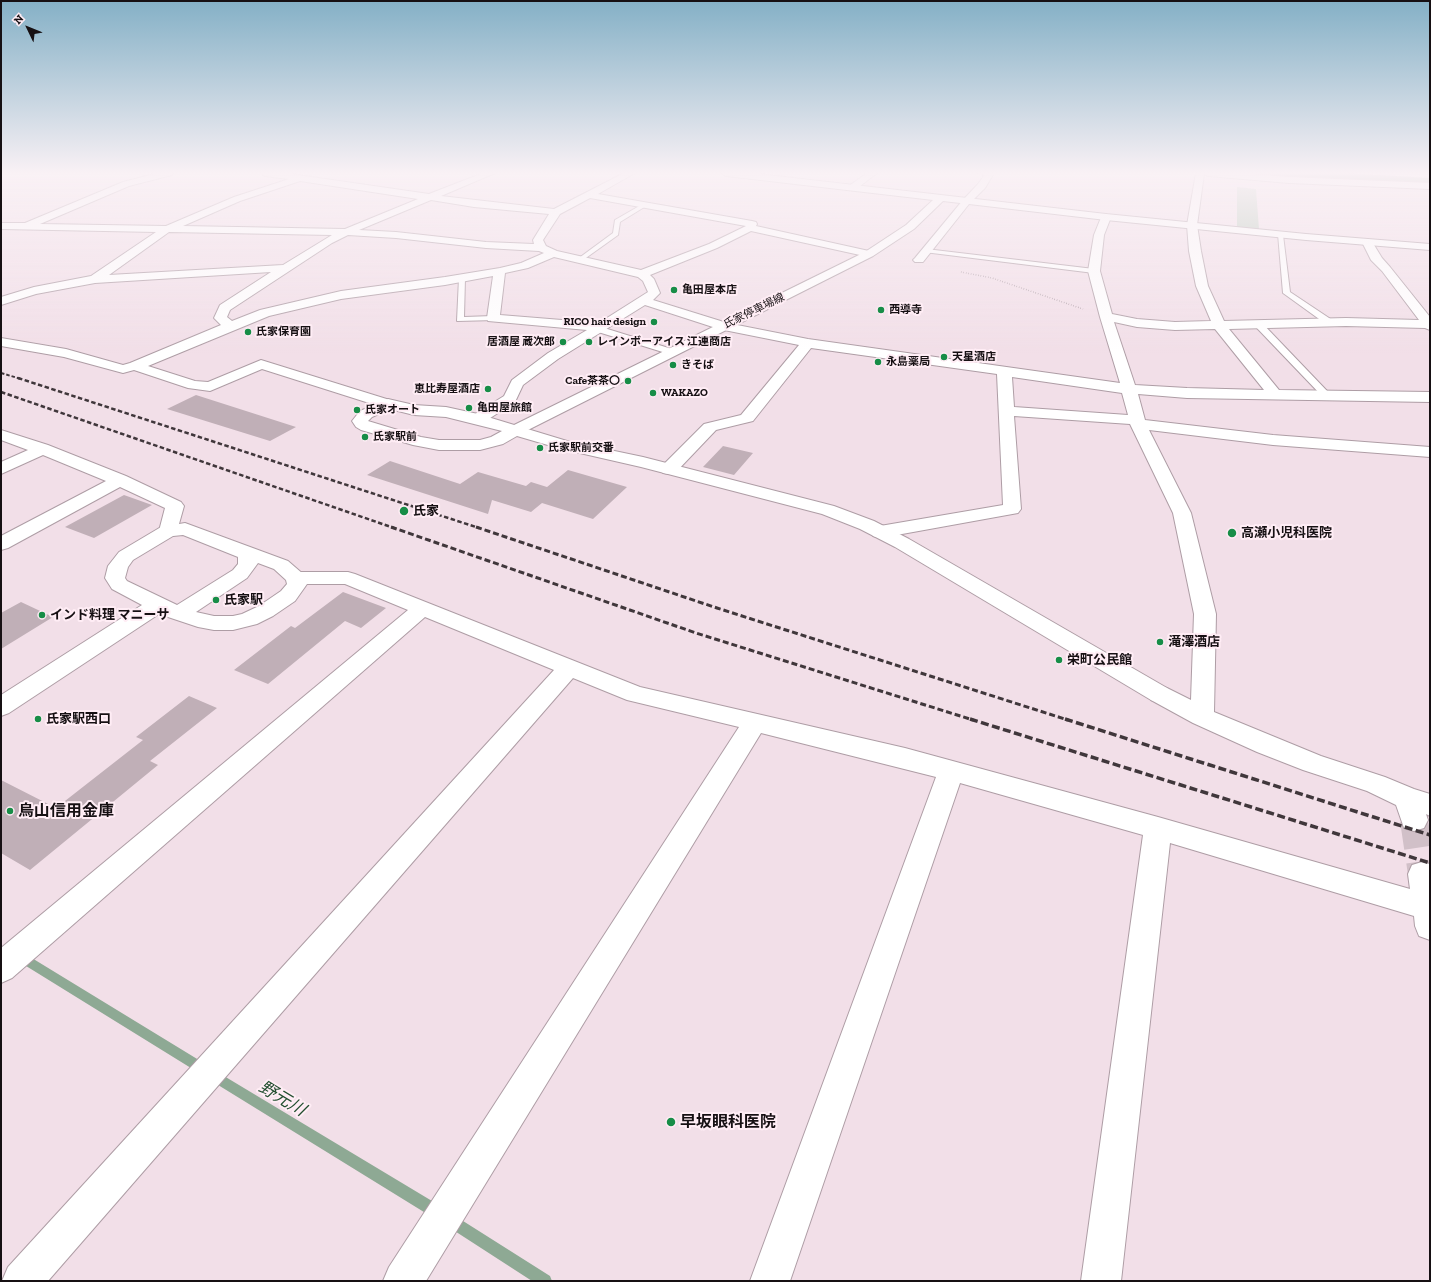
<!DOCTYPE html>
<meta charset="utf-8">
<style>
body{margin:0}
#map{position:relative;width:1431px;height:1282px;overflow:hidden;background:#f2dfe8;font-family:"Zilla Slab",serif}
canvas{display:block}
.frame{position:absolute;inset:0;border:2px solid #161013;pointer-events:none}
.north{position:absolute;left:8px;top:8px;width:40px;height:40px;-webkit-text-stroke:3px #ffedf5;paint-order:stroke;rotate:313deg;font-size:11px;font-weight:700;line-height:16px;text-align:center;color:#161013}
.north::after{content:'';display:block;margin:auto;width:14px;height:18px;background:#161013;clip-path:polygon(50% 0,100% 100%,50% 72%,0 100%)}
</style>
<div id="map">
<canvas width="1431" height="1282"></canvas>
<div class="frame"></div>
<div class="north">N</div>
</div>
<script>
const ctx = document.querySelector('canvas').getContext('2d');
ctx.lineJoin = 'round';
function fill(path, color) {
  ctx.fillStyle = color;
  ctx.fill(path, 'evenodd');
}
function shape(rows) {
  const path = new Path2D();
  for (const r of rows) {
    path.moveTo(r[0], r[1]);
    for (let i = 2; i < r.length; i += 2) path.lineTo(r[i], r[i + 1]);
  }
  return path;
}
function strokePath(path, color, width, dash) {
  ctx.strokeStyle = color;
  ctx.lineWidth = width;
  ctx.lineCap = dash ? 'butt' : 'round';
  ctx.setLineDash(dash || []);
  ctx.stroke(path);
}
function write(font, color, halo, rows, align = 'center') {
  ctx.font = font + ' "Zilla Slab","Noto Sans JP",serif';
  ctx.lineWidth = 4;
  ctx.setLineDash([]);
  ctx.textBaseline = 'middle';
  ctx.strokeStyle = halo;
  ctx.fillStyle = color;
  for (const [text, x, y, turn = 0] of rows) {
    ctx.save();
    ctx.translate(x, y);
    ctx.rotate((+turn || 0) * Math.PI / 180);
    ctx.textAlign = isNaN(turn) ? turn : align;
    if (halo) ctx.strokeText(text, 0, 0);
    ctx.fillText(text, 0, 0);
    ctx.restore();
  }
}
fill(shape([
 [1237,187,1256,189,1259,229,1237,227]
]), '#b9cabc');
fill(shape([
 [22,952,207,1065,209,1069,207,1073,203,1075,199,1073,18,961,16,957,18,953,22,952],
 [214,1070,442,1207,444,1212,442,1217,437,1219,432,1217,210,1080,208,1076,210,1072,214,1070],
 [452,1214,550,1276,552,1281,532,1281,447,1226,445,1221,447,1216,452,1214]
]), '#8ea994');
fill(shape([
 [1232,173,1344,173,1430,178,1430,190,1394,187,1289,183,1242,179,1235,177,1232,173]
]), '#8ea994');
fill(shape([
 [196,395,296,427,270,441,167,409],
 [723,446,753,453,734,475,703,467],
 [390,461,460,484,478,472,526,486,531,482,547,487,568,470,627,487,593,519,542,503,531,512,492,500,488,514,367,475],
 [124,495,152,505,94,538,65,527],
 [343,592,386,608,361,628,345,621,268,684,234,670,291,626,295,628],
 [21,602,53,617,1,649,1,613],
 [189,696,217,708,150,761,158,765,30,870,1,853,1,780,56,808,143,740,136,737]
]), '#c0afb7');
strokePath(shape([
 [1414,820,1422,874]
]), '#d1c0c8', 28, [28, 14]);
const service = shape([
 [978,173,991,173,992,174,989,176,978,173],
 [641,205,646,206,620,222,618,235,583,260,579,260,579,258,613,233,615,220,641,205],
 [1278,234,1283,235,1290,292,1332,320,1332,324,1326,324,1283,293,1278,234],
 [926,249,1094,269,1097,271,1094,273,924,252,923,251,926,249],
 [462,276,465,278,464,317,493,316,497,318,496,320,457,321,459,278,462,276],
 [1255,322,1261,322,1329,393,1330,395,1329,397,1323,397,1255,326,1255,322],
 [595,327,601,327,675,350,676,352,675,354,669,354,595,331,595,327]
]);
const minor = shape([
 [158,173,173,173,172,175,129,186,40,224,166,226,234,197,289,179,265,176,261,173,284,173,429,194,483,173,495,173,441,196,554,209,624,173,635,173,598,194,752,221,756,222,757,224,756,226,869,251,875,254,869,257,751,231,717,248,650,275,654,279,660,293,653,300,727,323,808,339,1120,383,1100,317,1088,271,1094,235,1102,215,1106,214,1111,217,1104,235,1100,271,1112,314,1137,319,1175,322,1211,321,1196,286,1189,251,1187,225,1196,173,1240,173,1289,177,1430,183,1430,189,1289,183,1208,176,1204,174,1197,225,1201,251,1208,286,1224,321,1346,318,1419,320,1382,271,1371,260,1362,242,1363,240,1371,240,1382,258,1390,267,1430,317,1430,330,1425,328,1346,326,1229,329,1279,390,1430,392,1430,402,1187,398,1138,394,1145,420,1273,435,1430,447,1430,457,1273,445,1149,430,1191,513,1216,614,1214,712,1321,756,1385,777,1414,789,1430,794,1430,816,1426,814,1428,820,1424,828,1414,831,1404,828,1396,805,1367,791,1303,770,1257,752,1193,723,1151,700,1147,694,1151,688,1159,686,1167,688,1191,700,1194,614,1173,513,1130,424,1014,416,1021,509,1018,513,880,538,873,536,871,532,873,528,880,526,1003,505,997,374,811,348,753,421,716,430,675,473,669,474,663,473,660,469,663,465,704,424,741,415,799,345,719,329,645,305,558,359,523,385,515,402,484,422,478,424,472,422,470,419,472,416,504,396,512,380,548,353,587,330,488,321,487,318,493,276,445,285,341,299,269,316,148,366,195,381,208,382,261,360,393,401,396,404,393,407,388,409,262,369,210,391,188,388,134,370,123,373,64,357,1,346,1,338,66,349,123,365,130,363,221,325,214,318,220,305,271,272,95,283,36,294,1,305,1,297,34,287,91,276,156,232,1,229,1,223,25,223,123,182,158,173],
 [300,181,418,199,345,229,183,226,240,201,300,181],
 [590,198,746,226,709,244,641,270,557,251,546,246,543,240,560,214,590,198],
 [431,200,474,207,549,214,533,240,534,244,486,242,396,232,359,230,431,200],
 [169,232,332,235,283,265,109,275,169,232],
 [348,235,396,238,486,248,539,251,544,253,521,263,500,268,445,277,341,291,260,310,232,321,227,317,230,310,332,243,348,235],
 [554,257,638,277,643,281,648,292,599,323,500,315,505,273,528,268,554,257],
 [1114,322,1137,327,1175,330,1215,329,1264,390,1187,388,1135,385,1114,322],
 [1012,377,1122,393,1128,415,1014,407,1012,377],
 [867,173,877,173,855,190,849,190,847,188,849,186,867,173],
 [986,173,994,173,985,188,969,204,923,262,915,262,913,260,915,258,963,200,978,184,986,173],
 [1,430,48,445,126,476,181,502,184,506,177,531,175,535,168,537,161,535,159,531,165,508,120,487,8,548,1,550,1,536,106,481,43,455,1,474,1,462,28,450,1,440,1,430],
 [296,572,348,572,355,574,640,687,905,748,1158,817,1410,889,1408,874,1412,865,1422,862,1430,864,1430,940,1419,936,1415,926,1414,916,1170,843,1121,1281,1081,1281,1143,835,960,783,790,1281,750,1281,936,777,761,733,426,1281,383,1281,389,1267,739,727,627,700,573,678,48,1281,2,1281,8,1267,554,670,425,617,12,978,1,983,1,948,408,610,345,584,296,584,289,582,286,578,289,574,296,572]
]);
const tertiary = shape([
 [388,399,414,405,446,407,478,414,567,441,643,457,834,506,874,521,909,539,1167,688,1171,694,1167,700,1159,702,1151,700,895,547,860,529,822,514,641,467,558,448,517,436,503,444,480,450,439,450,413,445,361,430,356,427,352,421,360,411,388,399],
 [390,409,414,415,446,417,502,431,491,437,480,440,439,440,421,437,368,421,372,417,390,409],
 [185,523,288,561,303,574,307,584,295,601,273,616,257,624,233,630,214,630,198,627,159,614,9,713,1,716,1,695,142,605,112,589,105,578,108,566,119,552,161,527,185,523],
 [183,535,238,557,238,564,233,570,177,605,127,581,125,578,128,567,133,560,173,536,183,535],
 [258,563,274,569,286,580,287,584,281,591,259,606,242,614,233,616,214,616,196,612,247,578,258,563]
]);
const secondary = shape([
 [722,173,750,173,1106,214,1306,234,1430,244,1430,250,1306,240,1106,220,943,201,914,229,873,256,520,434,514,436,508,434,506,431,508,428,865,252,906,225,933,200,726,176,722,173]
]);
strokePath(service, '#ae9da5', 2);
strokePath(minor, '#ae9da5', 2);
strokePath(tertiary, '#ae9da5', 2);
strokePath(secondary, '#ae9da5', 2);
strokePath(shape([
 [961,272,992,278,1083,309]
]), '#8f8288', 1.5, [0.5, 2]);
fill(service, '#fff');
fill(minor, '#fff');
fill(tertiary, '#fff');
fill(secondary, '#fff');
strokePath(shape([
 [1,373,21,379]
]), '#40373b', 2, [3.5, 2]);
strokePath(shape([
 [18,378,479,528],
 [1,392,394,528]
]), '#40373b', 2.5, [4.5, 2.5]);
strokePath(shape([
 [391,527,696,633,973,720],
 [476,527,717,608,1068,720]
]), '#40373b', 3, [6, 3]);
strokePath(shape([
 [970,719,1430,863],
 [1065,719,1430,835]
]), '#40373b', 3.5, [8, 3.5]);
const sky = ctx.createLinearGradient(0, 0, 0, 353);
sky.addColorStop(0, '#84b0c6');
sky.addColorStop(0.49, '#f9f1f5');
sky.addColorStop(1, '#f9f1f500');
ctx.fillStyle = sky;
ctx.fillRect(0, 0, 1431, 353);
for (const [x, y, r, color] of [
 [674,290,4,"#178d47"],
 [881,310,4,"#178d47"],
 [654,322,4,"#178d47"],
 [248,332,4,"#178d47"],
 [563,342,4,"#178d47"],
 [589,342,4,"#178d47"],
 [944,357,4,"#178d47"],
 [878,362,4,"#178d47"],
 [673,365,4,"#178d47"],
 [628,381,4,"#178d47"],
 [488,389,4,"#178d47"],
 [653,393,4,"#178d47"],
 [469,408,4,"#178d47"],
 [357,410,4,"#178d47"],
 [365,437,4,"#178d47"],
 [540,448,4,"#178d47"],
 [404,511,5,"#178d47"],
 [1232,533,5,"#178d47"],
 [216,600,4,"#178d47"],
 [42,615,4,"#178d47"],
 [1160,642,4,"#178d47"],
 [1059,660,4,"#178d47"],
 [38,719,4,"#178d47"],
 [10,811,4,"#178d47"],
 [671,1122,5,"#178d47"]
]) {
  const dot = new Path2D();
  dot.arc(x, y, r, 0, 2 * Math.PI);
  ctx.fillStyle = color;
  ctx.fill(dot);
  strokePath(dot, '#ffedf5', 1.5);
}
write('bold 11px', '#161013', '#ffedf5', [
 ["亀田屋本店",682,290],
 ["西導寺",889,310],
 ["RICO hair design",646,322,"right"],
 ["氏家保育園",256,332],
 ["居酒屋 蔵次郎",555,342,"right"],
 ["レインボーアイス 江連商店",597,342],
 ["天星酒店",952,357],
 ["永島薬局",886,362],
 ["きそば",681,365],
 ["Cafe茶茶〇",620,381,"right"],
 ["恵比寿屋酒店",480,389,"right"],
 ["WAKAZO",661,393],
 ["亀田屋旅館",477,408],
 ["氏家オート",365,410],
 ["氏家駅前",373,437],
 ["氏家駅前交番",548,448]
], 'left');
write('11px', '#161013', '#ffedf5', [
 ["氏家停車場線",754,311,-26]
]);
write('bold 13px', '#161013', '#ffedf5', [
 ["氏家",413,511],
 ["高瀬小児科医院",1241,533],
 ["氏家駅",224,600],
 ["インド料理 マニーサ",50,615],
 ["滝澤酒店",1168,642],
 ["栄町公民館",1067,660],
 ["氏家駅西口",46,719]
], 'left');
write('bold 16px', '#161013', '#ffedf5', [
 ["烏山信用金庫",18,811],
 ["早坂眼科医院",680,1122]
], 'left');
write('italic 17px', '#224e2f', '#ffedf5', [
 ["野元川",282,1099,31]
]);
</script>
